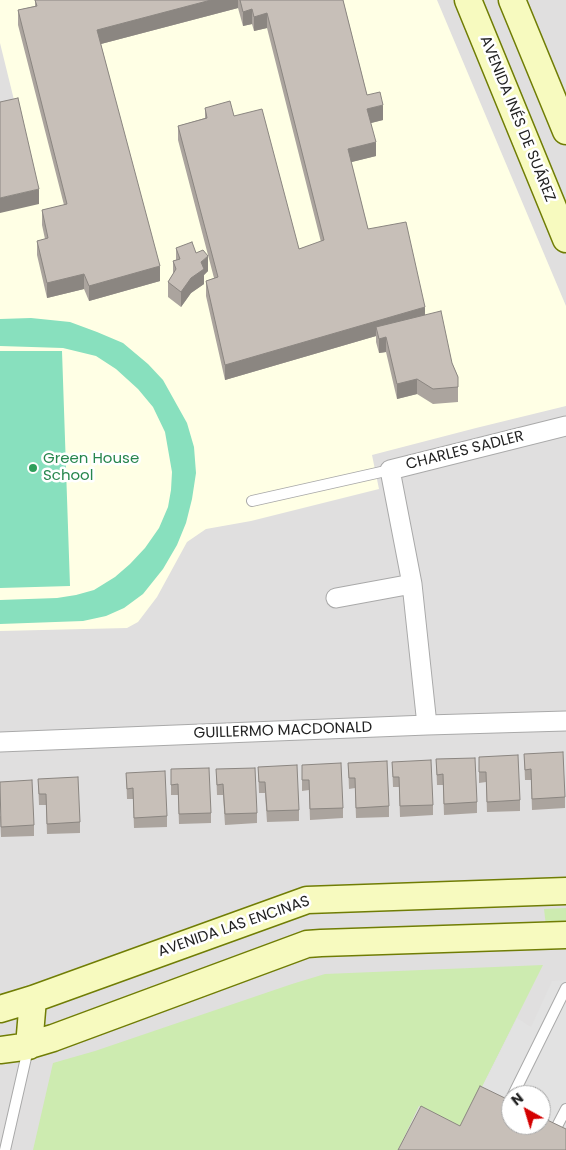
<!DOCTYPE html>
<meta charset="utf-8">
<style>
body{margin:0}
#map{position:relative;width:566px;height:1150px;overflow:hidden;background:#f2efe9;font-family:Poppins,sans-serif}
canvas{display:block}
.north{position:absolute;left:501px;top:1085px;width:50px;height:50px;box-sizing:border-box;background:#fff;border:1px solid #a7a7a7;border-radius:50%;rotate:321deg;font-size:14px;font-weight:700;line-height:20px;text-align:center;color:#222}
.north::after{content:'';display:block;margin:auto;width:18px;height:22px;background:#d40000;clip-path:polygon(50% 0,100% 100%,50% 72%,0 100%)}
</style>
<div id="map">
<canvas width="566" height="1150"></canvas>
<div class="north">N</div>
</div>
<script>
const ctx = document.querySelector('canvas').getContext('2d');
ctx.lineJoin = 'round';
function fill(path, color) {
  ctx.fillStyle = color;
  ctx.fill(path, 'evenodd');
}
function shape(rows) {
  const path = new Path2D();
  for (const r of rows) {
    path.moveTo(r[0], r[1]);
    for (let i = 2; i < r.length; i += 2) path.lineTo(r[i], r[i + 1]);
  }
  return path;
}
function strokePath(path, color, width, dash) {
  ctx.strokeStyle = color;
  ctx.lineWidth = width;
  ctx.lineCap = dash ? 'butt' : 'round';
  ctx.setLineDash(dash || []);
  ctx.stroke(path);
}
function write(font, color, halo, rows, align = 'center') {
  ctx.font = font + ' Poppins,sans-serif';
  ctx.lineWidth = 5;
  ctx.setLineDash([]);
  ctx.textBaseline = 'middle';
  ctx.strokeStyle = halo;
  ctx.fillStyle = color;
  for (const [text, x, y, turn = 0] of rows) {
    ctx.save();
    ctx.translate(x, y);
    ctx.rotate((+turn || 0) * Math.PI / 180);
    ctx.textAlign = isNaN(turn) ? turn : align;
    if (halo) ctx.strokeText(text, 0, 0);
    ctx.fillText(text, 0, 0);
    ctx.restore();
  }
}
fill(shape([
 [0,0,566,0,566,1150,0,1150],
 [511,1095,541,1095,541,1125,511,1125]
]), '#e0dfdf');
fill(shape([
 [0,0,437,0,566,306,566,406,476,428,372,455,379,489,251,521,206,529,187,542,157,597,138,622,127,628,0,631,0,108,15,104,0,43]
]), '#ffffe5');
fill(shape([
 [566,908,566,925,546,926,544,909],
 [543,965,461,1129,419,1106,398,1150,33,1150,53,1063,95,1051,292,984,325,974]
]), '#cdebb0');
fill(shape([
 [31,318,70,322,97,332,123,343,148,364,163,380,187,423,194,447,196,473,192,499,186,523,177,545,163,569,143,594,124,608,106,616,83,621,0,624,0,600,57,598,76,595,94,590,115,577,130,564,145,548,159,528,168,507,171,490,172,472,165,432,153,407,138,389,116,369,96,356,63,348,0,346,0,319],
 [0,351,62,351,70,586,0,588]
]), '#88e0be');
fill(shape([
 [566,980,566,1136,541,1123,541,1095,511,1095,511,1108,480,1091,517,1018,531,1027,552,981]
]), '#e2e2e2');
const lane = shape([
 [252,501,390,470],
 [513,1095,566,988],
 [555,1130,566,1109],
 [5,1150,28,1049]
]);
const street = shape([
 [336,598,412,584],
 [427,725,412,584,390,470,566,426],
 [0,742,427,725,566,721]
]);
const secondary = shape([
 [468,0,566,239],
 [512,0,566,131],
 [0,1009,33,999,307,900,566,891],
 [29,1046,33,999],
 [0,1050,23,1047,53,1038,307,944,321,943,566,935]
]);
strokePath(lane, '#a9a9a9', 12);
strokePath(street, '#a9a9a9', 21);
strokePath(secondary, '#707d05', 29);
strokePath(lane, '#fff', 10);
strokePath(street, '#fff', 19);
strokePath(secondary, '#f7fabf', 26);
fill(shape([
 [35,0,343,0,367,95,383,120,371,123,376,156,351,162,368,229,425,315,452,363,458,377,458,402,433,404,417,394,397,399,386,352,379,353,376,342,376,336,225,380,206,296,206,281,214,278,178,140,178,126,205,118,205,108,234,116,299,249,321,242,267,28,254,31,252,24,243,26,238,8,101,44,160,281,89,301,84,289,47,298,37,255,37,241,45,239,42,225,42,210,64,205,18,25,18,10,35,6],
 [176,248,196,253,208,271,204,275,204,284,191,293,181,307,168,297,168,282,173,274,173,261,176,260],
 [524,754,565,797,565,808,532,810,531,780,525,780],
 [479,757,520,800,520,811,487,812,486,782,479,783],
 [436,759,477,802,477,813,444,815,443,785,437,785],
 [392,762,433,805,433,815,400,817,399,787,393,787],
 [348,763,389,806,389,817,356,818,355,788,349,789],
 [302,765,343,808,343,818,310,820,309,790,302,791],
 [258,767,299,810,299,821,267,822,265,793,259,793],
 [171,769,211,813,211,823,179,824,178,795,171,795],
 [216,769,257,813,257,823,225,825,223,795,217,795],
 [126,773,167,816,167,827,134,828,133,799,127,799],
 [38,779,80,822,80,833,47,834,46,805,39,805],
 [0,816,34,825,34,836,1,837]
]), '#aba49e');
fill(shape([
 [211,0,238,0,238,8,97,45,97,30],
 [252,9,252,24,243,26,243,12],
 [267,13,267,28,254,31,254,17],
 [383,105,383,120,367,124,367,109],
 [376,142,376,156,348,163,348,149],
 [39,189,39,204,0,213,0,198],
 [208,256,208,271,204,275,204,284,191,293,181,307,181,292,201,262],
 [160,266,160,281,89,301,89,286],
 [84,274,84,289,47,298,47,283],
 [425,307,425,322,376,327,376,336,225,380,225,365],
 [386,337,386,352,379,353,379,339],
 [417,379,417,394,397,399,397,384]
]), '#8b8681');
const building = shape([
 [35,0,211,0,97,30,160,266,89,286,84,274,47,283,37,241,48,238,42,210,67,204,18,10,37,6,35,0],
 [240,0,343,0,367,95,380,92,383,105,367,109,376,142,348,149,368,229,406,222,425,307,225,365,206,281,218,277,178,126,207,118,205,108,230,101,234,116,262,109,299,249,324,240,267,13,254,17,252,9,243,12,240,0],
 [18,98,39,189,0,198,0,102,18,98],
 [192,242,196,253,203,250,208,256,201,262,204,269,191,278,181,292,168,282,176,269,173,261,180,259,176,248,192,242],
 [441,311,452,363,458,377,458,387,433,389,417,379,397,384,386,337,379,339,376,327,441,311],
 [563,752,565,797,532,799,531,769,525,770,524,754,563,752],
 [518,755,520,800,487,802,486,772,479,772,479,757,518,755],
 [475,758,477,802,444,804,443,774,437,775,436,759,475,758],
 [431,760,433,805,400,806,399,777,393,777,392,762,431,760],
 [387,761,389,806,356,808,355,778,349,778,348,763,387,761],
 [341,763,343,808,310,809,309,780,302,780,302,765,341,763],
 [297,765,299,810,267,811,265,782,259,782,258,767,297,765],
 [209,768,211,813,179,814,178,784,171,785,171,769,209,768],
 [255,768,257,813,225,814,223,784,217,785,216,769,255,768],
 [165,771,167,816,134,818,133,788,127,789,126,773,165,771],
 [78,777,80,822,47,824,46,794,39,794,38,779,78,777],
 [32,780,34,825,1,827,0,782,32,780],
 [480,1086,511,1101,511,1125,541,1125,541,1117,566,1129,566,1150,398,1150,421,1106,460,1126,480,1086]
]);
fill(building, '#c7bfb8');
strokePath(building, '#8b8681', 1);
for (const [x, y, r, color] of [
 [33,468,5,"#2e9e5b"]
]) {
  const dot = new Path2D();
  dot.arc(x, y, r, 0, 2 * Math.PI);
  ctx.fillStyle = color;
  ctx.fill(dot);
  strokePath(dot, '#fff', 2);
}
write('15px', '#222', '#fff', [
 ["AVENIDA INÉS DE SUÁREZ",517,119,68],
 ["CHARLES SADLER",465,451,-14],
 ["GUILLERMO MACDONALD",283,731,-2],
 ["AVENIDA LAS ENCINAS",234,927,-19]
]);
write('15px', '#27864d', '#fff', [
 ["Green House",43,459],
 ["School",43,476]
], 'left');
</script>
